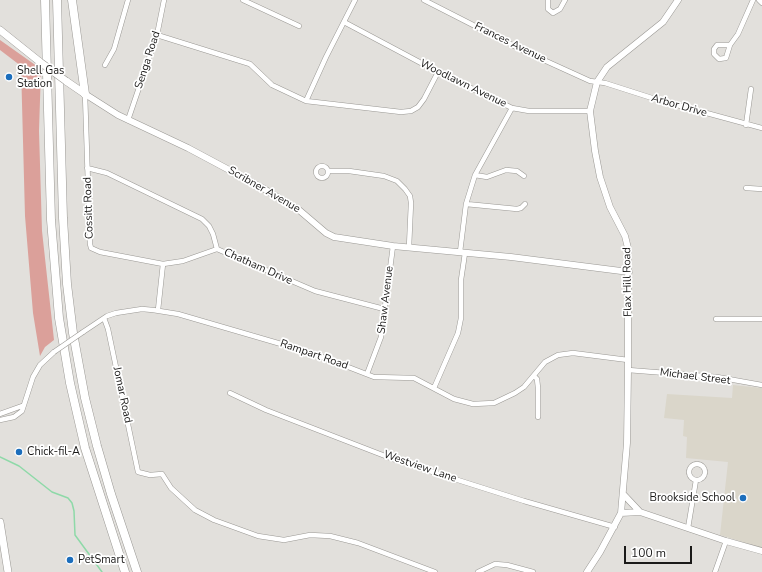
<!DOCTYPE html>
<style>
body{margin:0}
#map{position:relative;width:762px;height:572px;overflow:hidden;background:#e2e0dc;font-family:"Nunito Sans",sans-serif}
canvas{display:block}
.scale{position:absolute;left:624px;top:546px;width:68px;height:18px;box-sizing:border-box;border:2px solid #1b1a19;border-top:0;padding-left:5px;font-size:12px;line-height:14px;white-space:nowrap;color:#1b1a19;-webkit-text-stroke:3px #fff;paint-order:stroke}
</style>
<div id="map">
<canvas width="762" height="572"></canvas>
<div class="scale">100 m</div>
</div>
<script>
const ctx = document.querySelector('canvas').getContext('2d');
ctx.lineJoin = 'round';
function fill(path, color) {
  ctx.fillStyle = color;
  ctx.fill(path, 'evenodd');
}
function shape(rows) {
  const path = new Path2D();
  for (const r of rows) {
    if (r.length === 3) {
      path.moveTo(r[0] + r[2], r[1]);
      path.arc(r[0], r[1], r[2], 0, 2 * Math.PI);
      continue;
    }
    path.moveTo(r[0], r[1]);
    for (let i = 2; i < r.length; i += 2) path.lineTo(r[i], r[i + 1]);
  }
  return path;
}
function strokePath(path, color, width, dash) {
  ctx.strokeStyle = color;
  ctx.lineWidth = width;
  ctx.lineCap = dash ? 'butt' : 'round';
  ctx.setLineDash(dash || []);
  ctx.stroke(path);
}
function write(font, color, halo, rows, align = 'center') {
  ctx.font = font + ' "Nunito Sans",sans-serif';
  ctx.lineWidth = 3.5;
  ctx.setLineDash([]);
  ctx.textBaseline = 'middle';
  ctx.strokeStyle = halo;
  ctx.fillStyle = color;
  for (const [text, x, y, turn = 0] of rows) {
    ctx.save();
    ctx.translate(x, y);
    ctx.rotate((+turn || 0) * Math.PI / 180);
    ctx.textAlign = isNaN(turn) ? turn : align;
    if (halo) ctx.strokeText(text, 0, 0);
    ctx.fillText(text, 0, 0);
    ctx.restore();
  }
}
fill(shape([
 [733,385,762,388,762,548,720,535,728,462,686,458,687,437,683,436,684,420,664,418,667,394,732,398]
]), '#dad6ca');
fill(shape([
 [0,40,41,69,39,131,42,231,54,340,45,347,40,356,33,313,25,216,21,66,0,50]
]), '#dba09a');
strokePath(shape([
 [0,457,19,466,52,492,68,498,72,503,74,511,75,535,102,572]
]), '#8ed9a8', 1.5);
const street = shape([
 [243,0,299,26],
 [424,0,524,51,590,81,605,83,655,99,762,128],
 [548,0,548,9,553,13,560,9,565,0],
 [759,0,762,3],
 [344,22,438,72,512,108,529,111,590,111],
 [157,35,250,64,272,85,306,101,401,112,411,111,418,107,424,99,438,72],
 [730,45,717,45,714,49,714,54,719,59,726,58,730,45,738,34,753,0],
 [105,65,114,49,128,0],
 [85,94,90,244,91,248,100,252,163,264,183,261,217,249],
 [306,101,326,57,355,0],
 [128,120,157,35,164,0],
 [746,125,751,89],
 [322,172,6],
 [87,168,107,173,202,219,209,226,213,234,217,249],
 [328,171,349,171,384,176,397,181,405,189,410,196,411,203,409,247],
 [475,175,487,177,506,170,517,171,524,176],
 [746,188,762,189],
 [466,204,517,209,521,208,525,204],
 [217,249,315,291,384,309],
 [460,252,466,204,475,175,512,108],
 [158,310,163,264],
 [104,318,108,329,138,472,150,475,162,474,171,488,195,510,214,520,258,536,284,540,310,535,330,536,358,543,435,572],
 [716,319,762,319],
 [83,332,107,316,116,313,142,309,153,310,178,314,312,353,374,377,414,378,454,399,473,404,494,403,515,393,524,387,545,362,558,355,573,353,628,360],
 [628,370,717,377,762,385],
 [367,374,381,337,393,246],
 [534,376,537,379,538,388,538,417],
 [434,388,458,333,461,318,461,280,465,253],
 [230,393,266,410,398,461,524,501,615,527],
 [0,414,22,406],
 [0,420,14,417,22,411,33,377,40,365,54,352],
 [697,472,8],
 [688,528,696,480],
 [478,572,495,564,507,565,533,572],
 [715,572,726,541]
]);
const secondary = shape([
 [85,94,118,115,188,148,261,187,299,210,326,233,334,237,393,246,511,257,629,272],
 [624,495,640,512],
 [621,513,640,512,726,541,762,551],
 [587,572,600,552,621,513,627,443,628,370,628,248,625,236,610,207,600,177,595,151,590,111,597,82,607,67,663,22,678,0]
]);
const primary = shape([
 [0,30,40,62],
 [66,81,85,94],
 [0,522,8,572]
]);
const highway = shape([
 [45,0,51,220,59,318,70,383,85,448,125,572],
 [57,0,63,218,67,284,73,333,85,398,97,446,111,494,137,572],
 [72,0,85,94]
]);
strokePath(street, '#9a9894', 5.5);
strokePath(secondary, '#9a9894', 7);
strokePath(primary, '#9a9894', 8);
strokePath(highway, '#9a9894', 9);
strokePath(street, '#fff', 4.5);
strokePath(secondary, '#fff', 6);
strokePath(primary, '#fff', 7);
strokePath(highway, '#fff', 8);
const streetBridge = shape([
 [54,352,83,332]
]);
const primaryBridge = shape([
 [40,62,66,81]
]);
strokePath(streetBridge, '#9a9894', 5.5, []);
strokePath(primaryBridge, '#9a9894', 8, []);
strokePath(streetBridge, '#fff', 4.5);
strokePath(primaryBridge, '#fff', 7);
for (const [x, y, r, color] of [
 [9,77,4,"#1c6ebc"],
 [19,452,4,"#1c6ebc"],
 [743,498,4,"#1c6ebc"],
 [70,560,4,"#1c6ebc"]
]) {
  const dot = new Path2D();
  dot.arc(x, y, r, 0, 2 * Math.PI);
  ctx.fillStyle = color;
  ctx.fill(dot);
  strokePath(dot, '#fff', 1.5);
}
write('11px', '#1b1a19', '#fff', [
 ["Frances Avenue",510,43,26],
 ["Senga Road",148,60,-72],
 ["Woodlawn Avenue",463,84,26],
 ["Arbor Drive",679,106,16],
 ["Scribner Avenue",264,190,30],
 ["Cossitt Road",89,208,-92],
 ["Chatham Drive",258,267,24],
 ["Flax Hill Road",628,282,-91],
 ["Shaw Avenue",386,300,-83],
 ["Rampart Road",314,355,19],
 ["Michael Street",695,377,7],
 ["Jomar Road",122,395,78],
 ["Westview Lane",420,467,19]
]);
write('11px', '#1b1a19', '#fff', [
 ["Shell Gas",17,71],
 ["Station",17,84],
 ["Chick-fil-A",27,452],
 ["Brookside School",735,498,"right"],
 ["PetSmart",78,560]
], 'left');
</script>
